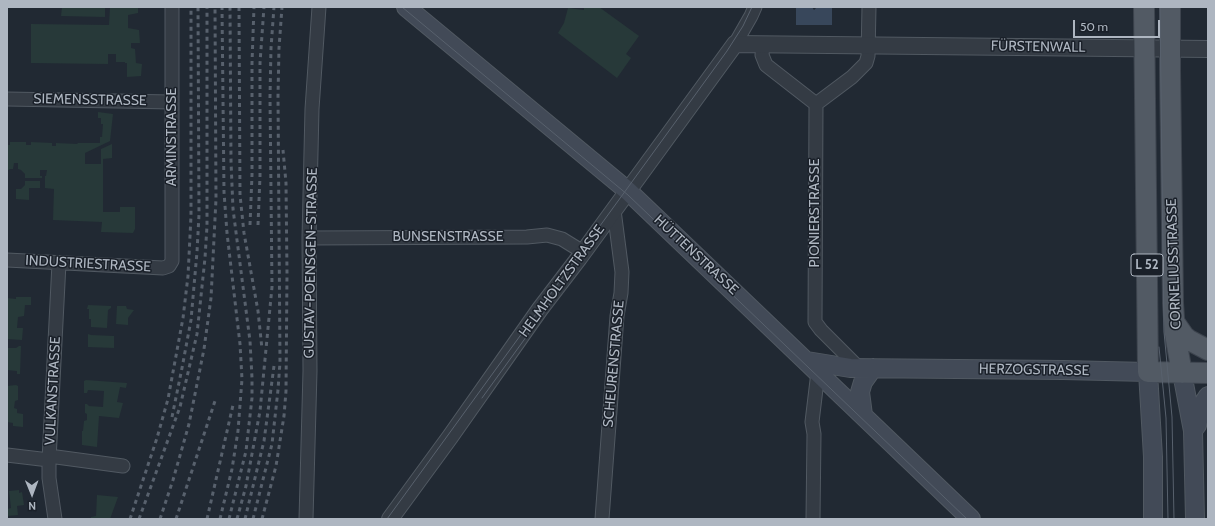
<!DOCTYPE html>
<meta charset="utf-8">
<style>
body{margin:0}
#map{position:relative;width:1215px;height:526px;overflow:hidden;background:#212933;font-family:Cabin,sans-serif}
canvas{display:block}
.frame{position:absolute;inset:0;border:8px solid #aeb6c1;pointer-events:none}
.north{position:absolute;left:12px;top:474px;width:40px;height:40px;-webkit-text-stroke:3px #1a2029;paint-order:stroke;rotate:179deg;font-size:11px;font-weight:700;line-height:16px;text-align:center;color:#aeb6c1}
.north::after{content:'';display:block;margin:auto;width:14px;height:18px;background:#aeb6c1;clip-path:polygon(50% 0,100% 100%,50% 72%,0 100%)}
.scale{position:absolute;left:1073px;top:20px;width:87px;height:18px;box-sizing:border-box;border:2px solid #aeb6c1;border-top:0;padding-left:5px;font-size:12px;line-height:14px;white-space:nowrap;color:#aeb6c1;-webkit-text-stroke:3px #1a2029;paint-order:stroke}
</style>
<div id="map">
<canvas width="1215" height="526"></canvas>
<div class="frame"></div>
<div class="north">N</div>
<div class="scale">50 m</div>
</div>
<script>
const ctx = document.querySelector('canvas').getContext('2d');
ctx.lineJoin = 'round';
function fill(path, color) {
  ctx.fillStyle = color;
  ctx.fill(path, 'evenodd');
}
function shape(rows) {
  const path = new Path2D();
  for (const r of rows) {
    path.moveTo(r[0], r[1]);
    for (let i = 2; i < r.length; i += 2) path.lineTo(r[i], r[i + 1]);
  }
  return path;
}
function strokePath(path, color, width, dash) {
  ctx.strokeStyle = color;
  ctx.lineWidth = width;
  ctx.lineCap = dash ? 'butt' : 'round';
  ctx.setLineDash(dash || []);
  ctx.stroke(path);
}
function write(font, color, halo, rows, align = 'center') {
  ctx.font = font + ' Cabin,sans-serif';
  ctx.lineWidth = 3;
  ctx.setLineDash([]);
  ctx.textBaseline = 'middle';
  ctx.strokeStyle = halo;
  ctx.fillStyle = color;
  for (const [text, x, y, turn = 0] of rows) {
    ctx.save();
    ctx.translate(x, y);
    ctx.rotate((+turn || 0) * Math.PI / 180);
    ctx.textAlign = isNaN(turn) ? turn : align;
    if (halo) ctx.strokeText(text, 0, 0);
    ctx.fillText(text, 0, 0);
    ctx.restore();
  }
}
fill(shape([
 [62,7,105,7,105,17,61,16],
 [110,7,140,7,138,8,138,13,128,15,128,28,139,30,140,43,131,43,131,48,135,49,136,63,142,64,141,76,127,77,127,63,125,63,125,62,116,62,116,54,108,54,108,64,31,63,31,24,109,25],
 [584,7,599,7,639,36,626,54,631,58,617,78,558,33,564,23,568,8,584,10],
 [98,112,113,114,110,141,85,153,85,164,101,164,101,149,112,144,112,158,103,159,103,212,120,212,120,207,135,207,135,229,133,233,101,232,102,222,53,220,54,189,45,188,45,176,46,176,47,170,40,170,40,176,42,176,42,178,25,178,25,174,21,170,18,169,18,163,14,163,13,169,10,169,7,171,7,145,10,145,10,142,26,142,26,145,31,145,31,142,52,143,52,146,56,146,56,143,77,144,78,143,100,143,100,137,102,137,103,124,101,124,101,118,98,118],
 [25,181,40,181,40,188,29,188,29,200,16,199,16,189,21,189,25,185],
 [16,297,31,297,31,305,25,305,24,316,18,317,17,328,23,328,22,340,7,339,7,298,16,299],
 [88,305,111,306,111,308,108,310,107,328,91,327,91,319,89,319,89,309,87,309],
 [117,306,126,306,127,309,134,310,128,318,128,325,116,324],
 [88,334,91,335,114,336,114,348,88,347],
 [19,346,21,346,20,374,17,374,17,371,7,370,7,348,16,348],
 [86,380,127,383,126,388,120,387,117,402,123,403,119,418,99,416,97,447,82,445,82,431,83,431,84,421,87,420,87,414,85,413,85,404,87,404,89,406,103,407,104,391,88,390,87,393,84,393,84,381],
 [16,385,18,386,18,400,15,401,14,408,17,409,17,413,23,414,23,427,13,426,13,423,7,422,7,386],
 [19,490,19,493,22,492,24,505,17,506,18,515,7,516,7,509,11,508,9,491],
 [97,495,118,497,110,519,91,519,91,517,96,516]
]), '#273939');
fill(shape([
 [812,7,814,10,817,7,832,7,832,25,796,25,796,8]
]), '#38475b');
const minor = shape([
 [735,44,751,16,755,7],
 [763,44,762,55,766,65,816,104],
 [7,99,172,102],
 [816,104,815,322,821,330,859,368],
 [816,104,852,77,866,63,868,56,869,7],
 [309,238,527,237,547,235,562,239,583,252],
 [7,260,163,268,169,266,172,261,172,7],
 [7,455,49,460],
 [49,456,123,466],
 [55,519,49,478,49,460,59,263],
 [306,519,310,371,309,238,312,109,319,7],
 [602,519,617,316,621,293,622,272,614,210],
 [813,519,814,434,812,422,818,372]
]);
const tertiary = shape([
 [390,519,450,437,540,309,579,258,735,44,1208,49]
]);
const secondary = shape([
 [406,7,628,191,971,519],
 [807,361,850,368,1063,370,1148,372,1153,457,1153,519],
 [1182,373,1193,431,1195,519],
 [863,415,860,392,863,382,873,368],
 [1194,429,1197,425,1202,405,1208,396]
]);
const primary = shape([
 [1144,7,1148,372,1208,373],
 [1170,7,1170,70,1173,303,1175,334,1182,373],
 [1175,323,1184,336,1189,340,1208,350]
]);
strokePath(minor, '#515962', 15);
strokePath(tertiary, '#515962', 18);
strokePath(secondary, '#515962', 20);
strokePath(primary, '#3d444e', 22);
strokePath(minor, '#343b44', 13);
strokePath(tertiary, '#343b44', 16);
strokePath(secondary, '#424a57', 18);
strokePath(primary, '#525a64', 20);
strokePath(shape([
 [402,7,628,195,967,519],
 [1160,7,1164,332,1172,417,1174,519],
 [1159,347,1166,418,1168,519],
 [482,398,576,268],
 [387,519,727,51,743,26,752,7]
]), '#58616d', 1);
strokePath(shape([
 [239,7,240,195,244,233,258,311,262,349],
 [250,225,252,175,252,63,254,7],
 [258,225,260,176,260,63,264,7],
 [172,417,182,368,191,320,197,252,199,215,198,7],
 [130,519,157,438,168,399,183,318,188,276,191,216,191,7],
 [139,519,180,407,197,334,205,258,207,226,207,7],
 [160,519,173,480,189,424,204,349,211,298,216,199,215,7],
 [176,519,215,401],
 [207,519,233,405],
 [220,519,232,469,238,431,242,379,240,344,227,233,224,192,222,7],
 [229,519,246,451,252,398,252,378,250,341,233,209,231,161,230,7],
 [237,519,246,486,260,411,272,287,270,97,271,48,274,7],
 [245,519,264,441,274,366],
 [253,519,272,444,278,390,280,362,278,96,279,48,282,7],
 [262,519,276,466,284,416,286,391,287,273,286,183,283,150]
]), '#58616d', 3, [4, 4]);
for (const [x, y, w] of [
 [1147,265,32]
]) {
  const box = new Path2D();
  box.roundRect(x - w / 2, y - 11, w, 22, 3);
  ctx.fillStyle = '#1a2029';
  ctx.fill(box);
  strokePath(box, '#aeb6c1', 1);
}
write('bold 13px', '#aeb6c1', null, [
 ["L 52",1147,265]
]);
write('14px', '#aeb6c1', '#1a2029', [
 ["FÜRSTENWALL",1038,47,1],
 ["SIEMENSSTRASSE",90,100,1],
 ["ARMINSTRASSE",172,137,-90],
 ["PIONIERSTRASSE",815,213,-90],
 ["BUNSENSTRASSE",448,237],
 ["HÜTTENSTRASSE",696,255,43],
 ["GUSTAV-POENSGEN-STRASSE",311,263,-89],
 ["INDUSTRIESTRASSE",88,264,3],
 ["CORNELIUSSTRASSE",1174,264,-92],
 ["HELMHOLTZSTRASSE",562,281,-54],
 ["SCHEURENSTRASSE",614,364,-85],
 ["HERZOGSTRASSE",1034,370,1],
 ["VULKANSTRASSE",53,391,-87]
]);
</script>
